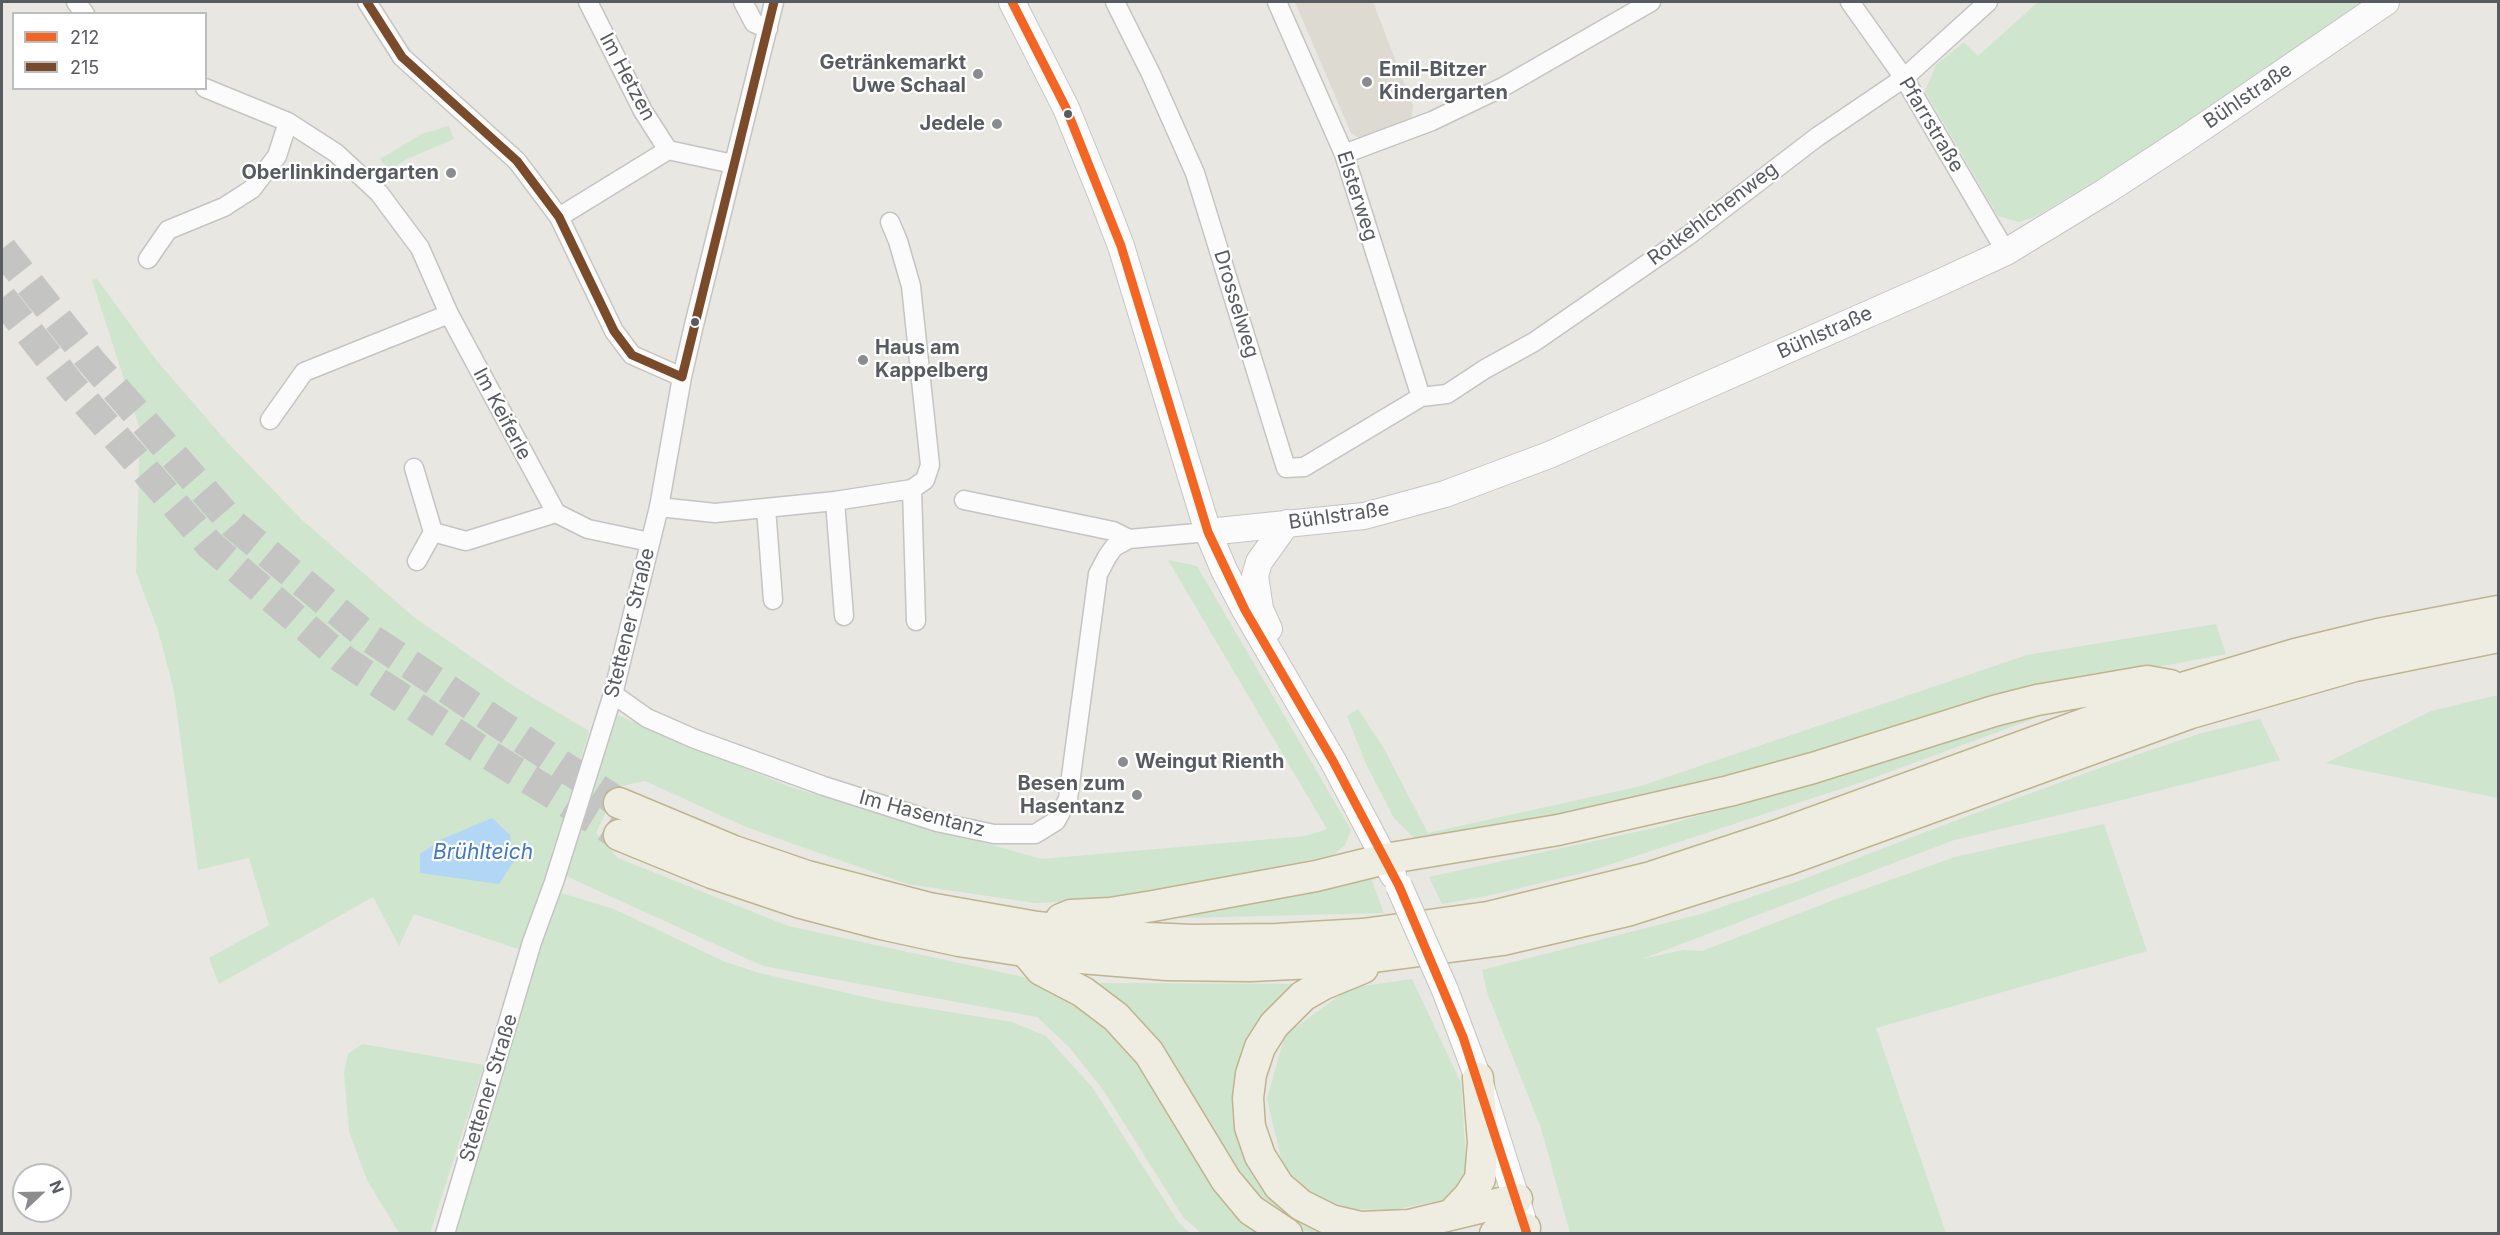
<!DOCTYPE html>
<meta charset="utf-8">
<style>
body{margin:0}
#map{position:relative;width:2500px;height:1235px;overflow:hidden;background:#e8e7e2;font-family:Inter,sans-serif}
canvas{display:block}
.frame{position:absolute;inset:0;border:3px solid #585b60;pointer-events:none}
.legend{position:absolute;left:12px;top:12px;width:195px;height:78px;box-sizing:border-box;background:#fff;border:2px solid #bcbdbf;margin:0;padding:8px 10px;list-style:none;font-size:18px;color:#585b60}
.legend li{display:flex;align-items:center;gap:12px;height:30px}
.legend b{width:30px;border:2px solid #bcbdbf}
.north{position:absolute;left:12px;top:1163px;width:60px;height:60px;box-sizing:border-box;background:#fff;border:2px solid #bcbdbf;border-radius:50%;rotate:68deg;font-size:16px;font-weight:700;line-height:24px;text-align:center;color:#585b60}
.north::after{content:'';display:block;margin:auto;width:21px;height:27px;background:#8a8c8e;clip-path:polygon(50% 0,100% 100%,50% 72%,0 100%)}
</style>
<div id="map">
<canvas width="2500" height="1235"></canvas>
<div class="frame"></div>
<ul class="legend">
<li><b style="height:8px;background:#f26522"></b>212</li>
<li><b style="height:8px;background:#7a4b2a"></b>215</li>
</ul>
<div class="north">N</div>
</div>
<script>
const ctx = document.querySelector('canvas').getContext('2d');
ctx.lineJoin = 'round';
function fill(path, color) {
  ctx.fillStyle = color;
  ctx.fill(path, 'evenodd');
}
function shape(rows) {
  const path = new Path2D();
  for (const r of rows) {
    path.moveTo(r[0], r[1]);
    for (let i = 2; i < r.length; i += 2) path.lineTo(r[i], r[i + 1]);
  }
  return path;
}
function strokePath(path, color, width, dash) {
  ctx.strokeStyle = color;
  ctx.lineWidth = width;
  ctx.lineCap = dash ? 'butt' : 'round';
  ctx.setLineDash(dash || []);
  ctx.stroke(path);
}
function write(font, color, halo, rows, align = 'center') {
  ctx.font = font + ' Inter,sans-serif';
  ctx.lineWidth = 4.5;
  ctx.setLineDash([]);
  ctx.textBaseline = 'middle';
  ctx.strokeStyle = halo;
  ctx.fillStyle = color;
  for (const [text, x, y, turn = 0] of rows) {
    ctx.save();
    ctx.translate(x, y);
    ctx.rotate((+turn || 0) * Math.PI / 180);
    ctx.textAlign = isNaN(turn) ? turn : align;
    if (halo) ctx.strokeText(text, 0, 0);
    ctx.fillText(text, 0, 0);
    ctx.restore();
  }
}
fill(shape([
 [1295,2,1373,2,1413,106,1411,120,1360,138,1351,133]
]), '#dcdad1');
fill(shape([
 [2038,2,2368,2,2158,143,2035,217,2019,222,1998,216,1925,91,1936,65,1964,42,1978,56],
 [449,126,454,139,407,159,389,170,380,159,422,134],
 [97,279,157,361,227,442,301,519,415,618,515,687,589,731,547,876,521,950,414,914,399,946,373,897,219,984,209,958,269,925,249,858,198,870,174,691,158,630,136,572,140,429,92,280],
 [1168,560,1197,566,1351,830,1345,845,1333,855,1113,900,1035,903,907,884,746,827,645,781,618,787,596,833,618,858,788,926,1028,978,1103,1020,1155,1077,1267,1233,1201,1233,1183,1217,1104,1091,1070,1048,1037,1017,763,966,566,876,615,714,790,787,1041,859,1306,836,1327,829],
 [2216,624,2226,654,2152,668,1894,731,1671,792,1424,842,1412,836,1394,818,1366,764,1347,716,1358,709,1383,747,1428,833,1641,786,2027,655],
 [2498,695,2498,798,2326,763,2431,711],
 [2079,702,1862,782,1590,871,1487,896,1442,904,1429,877,1663,826,1783,791,1893,754],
 [2260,719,2280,760,2110,803,1954,840,1642,959,1683,950,1702,951,1834,900,1955,857,2104,824,2147,951,1876,1028,1946,1233,1570,1233,1541,1128,1488,995,1482,970,1701,914,1801,880,1965,817,2136,755,2202,733],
 [1370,875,1384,913,1145,919],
 [561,893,614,909,723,961,759,973,887,1002,1012,1022,1046,1036,1092,1087,1179,1223,1190,1233,449,1234,536,946],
 [1412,979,1461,1083,1467,1177,1443,1200,1392,1210,1351,1209,1319,1201,1283,1166,1267,1099,1285,1035,1350,988],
 [1093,983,1301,984,1250,1037,1232,1114,1255,1174,1346,1233,1316,1233,1301,1230,1244,1186],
 [362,1044,484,1065,430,1233,399,1233,367,1180,349,1131,344,1073,348,1054]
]), '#cfe5ce');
fill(shape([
 [492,818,510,835,514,861,499,884,420,873,420,854,442,839]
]), '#b2d6f6');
strokePath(shape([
 [2,249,91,361,234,525,367,636,619,803],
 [2,298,70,384,210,545,344,660,478,748,619,835]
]), '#c4c4c2', 30, [30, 15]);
const minor = shape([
 [76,2,85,14],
 [367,2,402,57,517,161,559,217,614,331,632,355,682,377],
 [588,2,643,111,668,150,733,164],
 [743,2,754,23,768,29],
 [1115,2,1151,74,1195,173,1286,468,1304,467,1421,397,1447,394,1485,369,1534,342,1689,235,1817,137,1904,78,1988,2],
 [1277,2,1344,154,1421,397],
 [1850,2,1904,78,2006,252],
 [205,88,288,122,336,153,379,193,420,248,449,314,556,513,588,529,650,542],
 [1344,154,1432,121,1503,87,1651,2],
 [559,217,668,150],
 [148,259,168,230,224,207,252,189,277,156,288,122],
 [270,420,304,372,449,314],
 [414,468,433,532],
 [912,489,916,621],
 [964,500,1113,531,1129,539],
 [835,501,844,616],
 [659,507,715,513,835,501,912,489,925,480,930,465,911,286,898,241,890,222],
 [766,508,773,600],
 [417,561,433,532,466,541,556,513],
 [613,694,647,718,695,739,824,786,937,822,994,834,1035,834,1056,821,1068,799,1098,574,1107,557,1114,547,1129,539,1208,532],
 [445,1234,532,942,554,882,613,694,659,507,682,377,694,325,774,2]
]);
const secondary = shape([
 [1012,2,1066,108,1103,199,1121,246,1208,532,1224,570,1245,610,1333,761,1393,875],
 [1208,532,1364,516,1445,494,1549,455,1941,282,2006,252,2106,191,2184,140,2386,2],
 [1269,629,1260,609,1255,576,1259,562,1287,523],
 [1445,990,1478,1078,1522,1217]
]);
const trunk = shape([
 [619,803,734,851,807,876,929,908,1037,927,1147,938,1192,940,1277,939,1363,934,1488,917,1651,877,1775,836,2185,687,2295,654,2378,634,2498,611],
 [619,835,712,873,801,903,881,924,959,941,1056,956,1167,965,1250,966,1336,962,1503,940,1627,911,1790,859,2191,713,2355,666,2498,637],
 [1061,919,1071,915,1110,913,1153,906,1316,876,1385,859,1558,830,1729,791,1813,768,1994,711,2037,700,2147,681,2170,685],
 [1026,952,1041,970,1083,992,1116,1017,1149,1053,1226,1180,1251,1210,1287,1234],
 [1363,968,1324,984,1303,996,1274,1025,1260,1047,1251,1074,1248,1098,1250,1127,1260,1156,1279,1186,1301,1205,1331,1220,1361,1227,1409,1225,1517,1199],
 [1451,1215,1469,1196,1480,1179,1483,1142,1478,1078],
 [1495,1234,1525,1228]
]);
strokePath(minor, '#c4c4c3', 21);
strokePath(secondary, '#c5c5c4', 28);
strokePath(trunk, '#bfb390', 33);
strokePath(minor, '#fcfbfb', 18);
strokePath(secondary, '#fcfbfb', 26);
strokePath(trunk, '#efede2', 30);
const secondaryBridge = shape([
 [1399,886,1445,990]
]);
strokePath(secondaryBridge, '#c5c5c4', 28, []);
strokePath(secondaryBridge, '#fcfbfb', 26);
strokePath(shape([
 [1012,2,1066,108,1121,246,1208,532,1245,610,1333,761,1399,886,1463,1037,1527,1234]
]), '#f26522', 9);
strokePath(shape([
 [367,2,402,57,517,161,559,217,614,331,632,355,682,377],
 [682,377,774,2]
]), '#7a4b2a', 9);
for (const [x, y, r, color] of [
 [978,74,6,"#8a8c8e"],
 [1367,82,6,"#8a8c8e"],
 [1068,114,5,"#585b60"],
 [997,124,6,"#8a8c8e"],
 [451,173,6,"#8a8c8e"],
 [695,322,5,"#585b60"],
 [863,360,6,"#8a8c8e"],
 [1123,762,6,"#8a8c8e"],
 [1137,795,6,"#8a8c8e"]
]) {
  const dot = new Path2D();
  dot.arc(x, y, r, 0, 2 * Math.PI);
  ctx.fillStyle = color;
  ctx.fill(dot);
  strokePath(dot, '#fff', 2);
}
write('bold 20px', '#585b60', '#fff', [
 ["Getränkemarkt",966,63],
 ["Uwe Schaal",966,86],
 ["Emil-Bitzer",1379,70,"left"],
 ["Kindergarten",1379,93,"left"],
 ["Jedele",985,124],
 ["Oberlinkindergarten",439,173],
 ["Haus am",875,348,"left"],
 ["Kappelberg",875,371,"left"],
 ["Weingut Rienth",1135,762,"left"],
 ["Besen zum",1125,784],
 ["Hasentanz",1125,807]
], 'right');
write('20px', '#585b60', '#fff', [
 ["Im Hetzen",627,77,62],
 ["Bühlstraße",2248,96,-34],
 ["Pfarrstraße",1931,125,59],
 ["Elsterweg",1357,196,72],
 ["Rotkehlchenweg",1713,214,-37],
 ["Drosselweg",1236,304,73],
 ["Bühlstraße",1825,333,-24],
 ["Im Keiferle",502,414,62],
 ["Bühlstraße",1339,516,-8],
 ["Stettener Straße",630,623,-76],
 ["Im Hasentanz",922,814,15],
 ["Stettener Straße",489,1088,-73]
]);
write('italic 21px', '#3f77c1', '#fff', [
 ["Brühlteich",483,853]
]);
</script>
